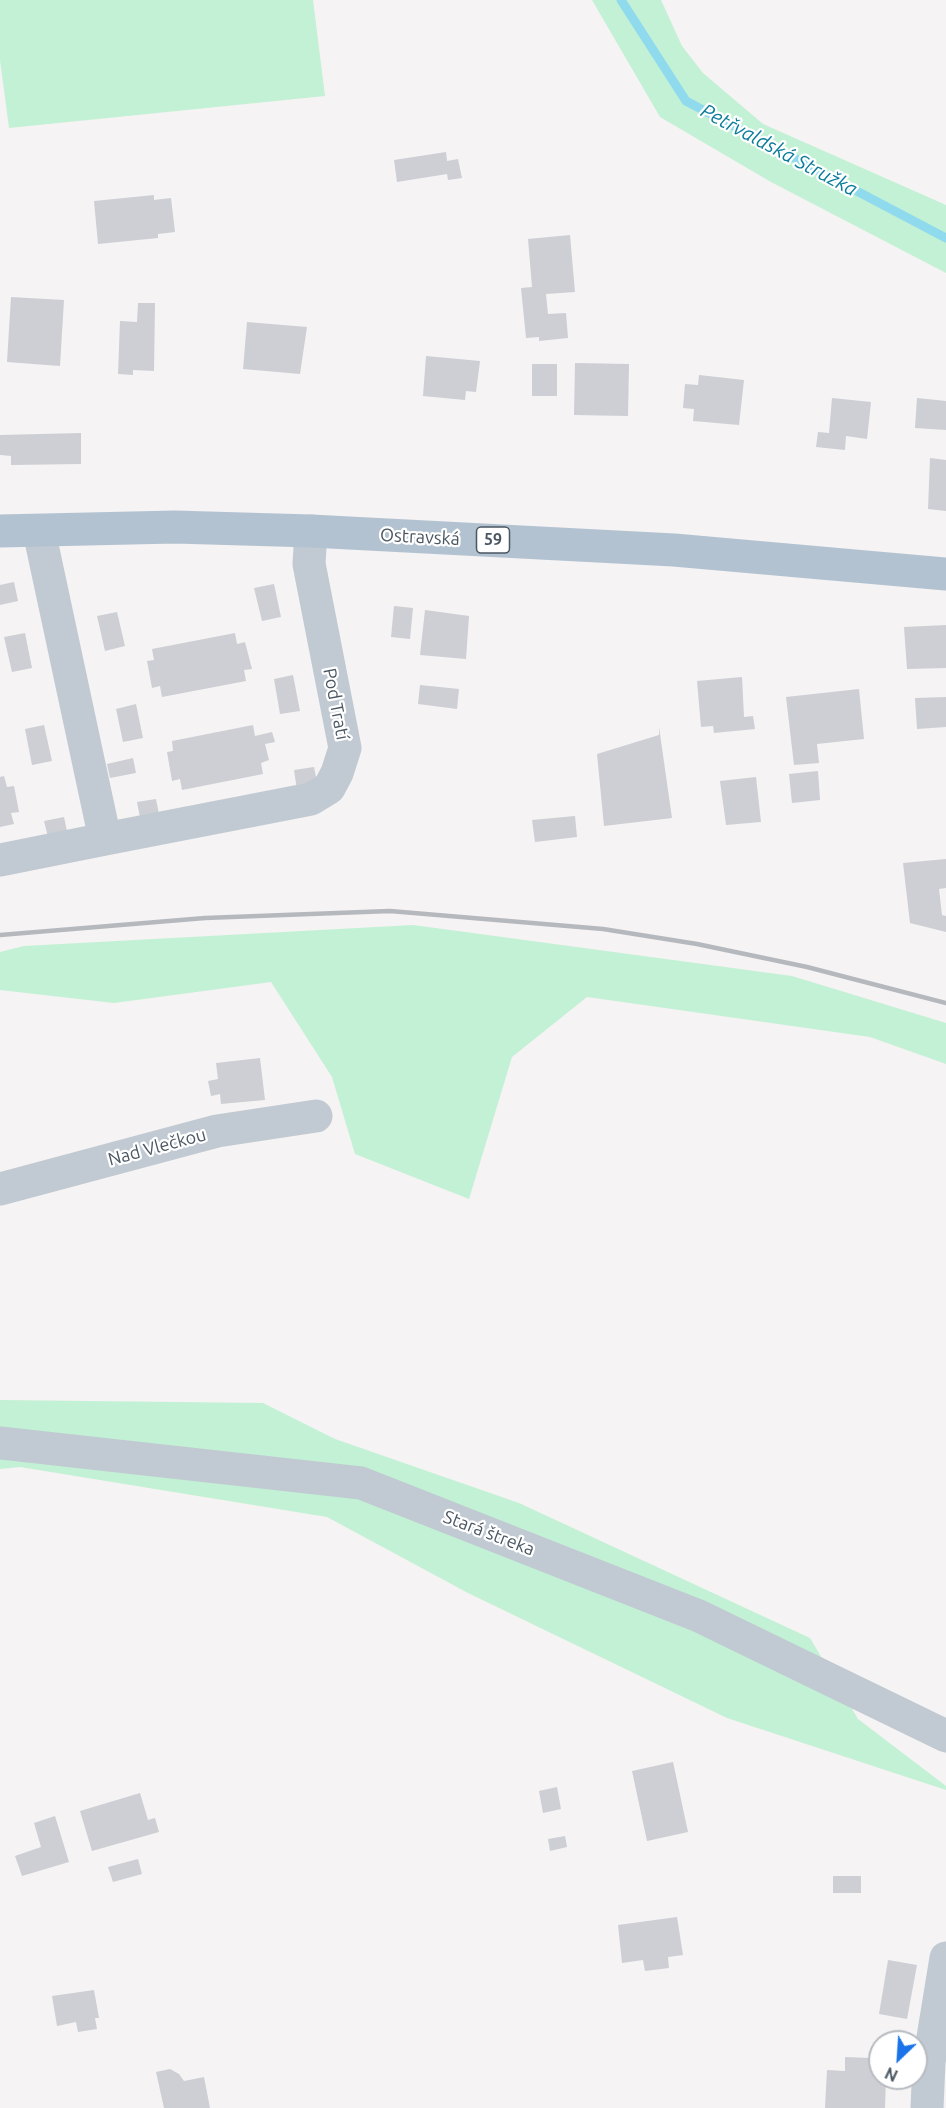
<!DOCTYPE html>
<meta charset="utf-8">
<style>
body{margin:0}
#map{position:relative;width:946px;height:2108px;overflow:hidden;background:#f5f3f3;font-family:Ubuntu,sans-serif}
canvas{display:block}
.north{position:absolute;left:868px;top:2030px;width:60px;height:60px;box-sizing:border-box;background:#fff;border:2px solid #b7bbc0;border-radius:50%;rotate:205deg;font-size:16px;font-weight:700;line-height:24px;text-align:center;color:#4a5661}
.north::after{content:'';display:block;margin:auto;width:21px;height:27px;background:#1a73e8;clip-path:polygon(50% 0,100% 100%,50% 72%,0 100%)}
</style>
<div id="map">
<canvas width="946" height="2108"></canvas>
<div class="north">N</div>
</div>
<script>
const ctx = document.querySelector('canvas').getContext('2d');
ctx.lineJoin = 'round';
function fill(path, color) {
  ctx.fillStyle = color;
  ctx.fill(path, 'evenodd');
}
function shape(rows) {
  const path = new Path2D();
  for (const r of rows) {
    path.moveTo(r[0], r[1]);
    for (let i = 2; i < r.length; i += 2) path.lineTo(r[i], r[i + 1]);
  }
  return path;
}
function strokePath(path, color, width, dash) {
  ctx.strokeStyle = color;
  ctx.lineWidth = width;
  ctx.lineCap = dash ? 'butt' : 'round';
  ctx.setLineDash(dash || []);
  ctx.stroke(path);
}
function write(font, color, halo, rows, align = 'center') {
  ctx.font = font + ' Ubuntu,sans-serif';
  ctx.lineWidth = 4.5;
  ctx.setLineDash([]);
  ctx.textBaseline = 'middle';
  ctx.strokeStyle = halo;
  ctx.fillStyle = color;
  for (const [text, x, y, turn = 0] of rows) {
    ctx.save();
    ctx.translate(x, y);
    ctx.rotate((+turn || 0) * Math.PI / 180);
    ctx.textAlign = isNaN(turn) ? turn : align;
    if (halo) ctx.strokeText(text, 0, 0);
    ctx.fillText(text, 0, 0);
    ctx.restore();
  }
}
fill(shape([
 [0,0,313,0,325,96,9,128,0,60],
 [592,0,661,0,682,46,703,73,763,124,946,205,946,273,771,182,660,117],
 [413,925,792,976,946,1023,946,1064,870,1037,587,997,512,1057,469,1199,355,1154,332,1077,271,982,114,1003,0,990,0,952,24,946],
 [0,1400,263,1403,335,1439,519,1503,810,1638,858,1719,946,1786,946,1790,727,1718,468,1593,327,1517,20,1467,0,1469]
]), '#c3f1d5');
strokePath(shape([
 [621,0,686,101,946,238]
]), '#90daee', 9);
fill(shape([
 [446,152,447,161,458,159,462,178,448,180,447,174,397,182,394,160],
 [154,195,154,200,171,198,175,232,158,234,158,238,98,244,94,201],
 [570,235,575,292,546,294,548,314,566,313,568,338,539,341,539,337,526,338,521,288,532,287,528,239],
 [11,297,64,300,60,366,7,362],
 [138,303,155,303,154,371,133,370,133,375,118,374,120,321,137,322],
 [247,322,307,327,300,374,243,369],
 [426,356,480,361,476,392,466,391,465,400,423,396],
 [575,363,629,364,628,416,574,415],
 [532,364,557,364,557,396,532,396],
 [699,375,744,380,739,425,693,421,694,409,683,408,685,384,698,385],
 [832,398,871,402,867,439,846,436,845,450,816,447,818,432,829,433],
 [917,398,946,401,946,430,915,428],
 [81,433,81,464,11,465,11,456,0,455,0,435],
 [930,458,946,460,946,511,928,509],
 [14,582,18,601,0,605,0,585],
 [274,584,281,617,262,621,254,588],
 [394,606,413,608,410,639,391,637],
 [425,610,469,616,466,659,420,655],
 [117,612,125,646,105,651,97,616],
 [946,625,946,668,907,669,904,627],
 [25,633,32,668,12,672,4,637],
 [235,633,237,644,245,642,252,669,244,670,246,681,162,697,160,686,152,688,147,661,154,660,152,649],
 [293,675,300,711,280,714,274,679],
 [742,677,744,717,753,716,755,729,714,733,713,726,701,727,697,681],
 [420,685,459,689,457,709,418,704],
 [859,689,864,739,817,744,819,763,794,765,786,697],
 [946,697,946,727,917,729,915,698],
 [136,704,143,738,123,742,116,709],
 [44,725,52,761,32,765,25,729],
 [253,725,255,736,272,732,275,742,265,744,269,760,261,763,263,774,182,790,180,779,172,781,167,752,173,751,172,741],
 [659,727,672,818,604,826,597,754,659,735],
 [133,758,136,773,110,778,107,764],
 [314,767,318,787,297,790,294,770],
 [818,771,820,800,792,803,789,774],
 [4,776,7,787,14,786,19,812,11,813,14,824,0,827,0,777],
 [756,777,761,822,726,825,720,781],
 [156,799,160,819,141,823,137,802],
 [575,816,577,837,535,842,532,820],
 [64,817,68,836,49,841,44,821],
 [946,859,946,888,939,889,942,915,946,916,946,932,910,923,903,863],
 [260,1058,265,1100,221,1104,220,1094,211,1096,208,1081,218,1079,216,1063],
 [673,1762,688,1832,647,1841,632,1771],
 [557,1787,561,1809,543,1813,539,1791],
 [140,1793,148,1820,155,1818,159,1832,92,1851,80,1811],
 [55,1816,69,1862,22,1876,15,1856,41,1847,34,1823],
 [565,1836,567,1847,550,1851,548,1839],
 [138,1859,142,1874,113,1882,108,1867],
 [833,1876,861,1876,861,1893,833,1893],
 [677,1917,683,1955,668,1957,669,1968,645,1971,643,1960,622,1963,618,1925],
 [888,1960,917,1965,907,2019,879,2014],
 [94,1990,99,2018,95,2018,97,2029,78,2032,76,2022,57,2026,52,1996],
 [845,2057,871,2058,871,2072,880,2073,880,2078,886,2078,885,2108,825,2108,827,2070,845,2071],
 [170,2069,179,2074,184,2081,204,2077,210,2108,164,2108,156,2072]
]), '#cdcfd5');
strokePath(shape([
 [105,839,311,799,329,788,337,773,345,748,309,564,311,531],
 [0,860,105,839,39,531],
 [0,1189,217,1131,316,1116],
 [0,1443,361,1483,699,1616,946,1736],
 [927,2108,929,2062,946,1958]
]), '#c1cad2', 33);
strokePath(shape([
 [0,531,175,527,311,531,674,550,946,574]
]), '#b3c2d1', 33);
strokePath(shape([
 [0,935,205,918,390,911,603,929,697,944,807,967,946,1003]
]), '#b5b8bd', 4.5);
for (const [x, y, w] of [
 [493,540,33]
]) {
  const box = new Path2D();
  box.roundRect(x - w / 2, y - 13, w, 26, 4.5);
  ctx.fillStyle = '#fff';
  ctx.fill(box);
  strokePath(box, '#4a5661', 1.5);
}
write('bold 16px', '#4a5661', null, [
 ["59",493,540]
]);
write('18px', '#4a5661', '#fff', [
 ["Ostravská",420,537,3],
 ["Pod Tratí",336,704,79],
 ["Nad Vlečkou",157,1147,-15],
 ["Stará štreka",489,1533,21]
]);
write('italic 20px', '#0c7c9b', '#fff', [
 ["Petřvaldská Stružka",779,150,28]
]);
</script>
